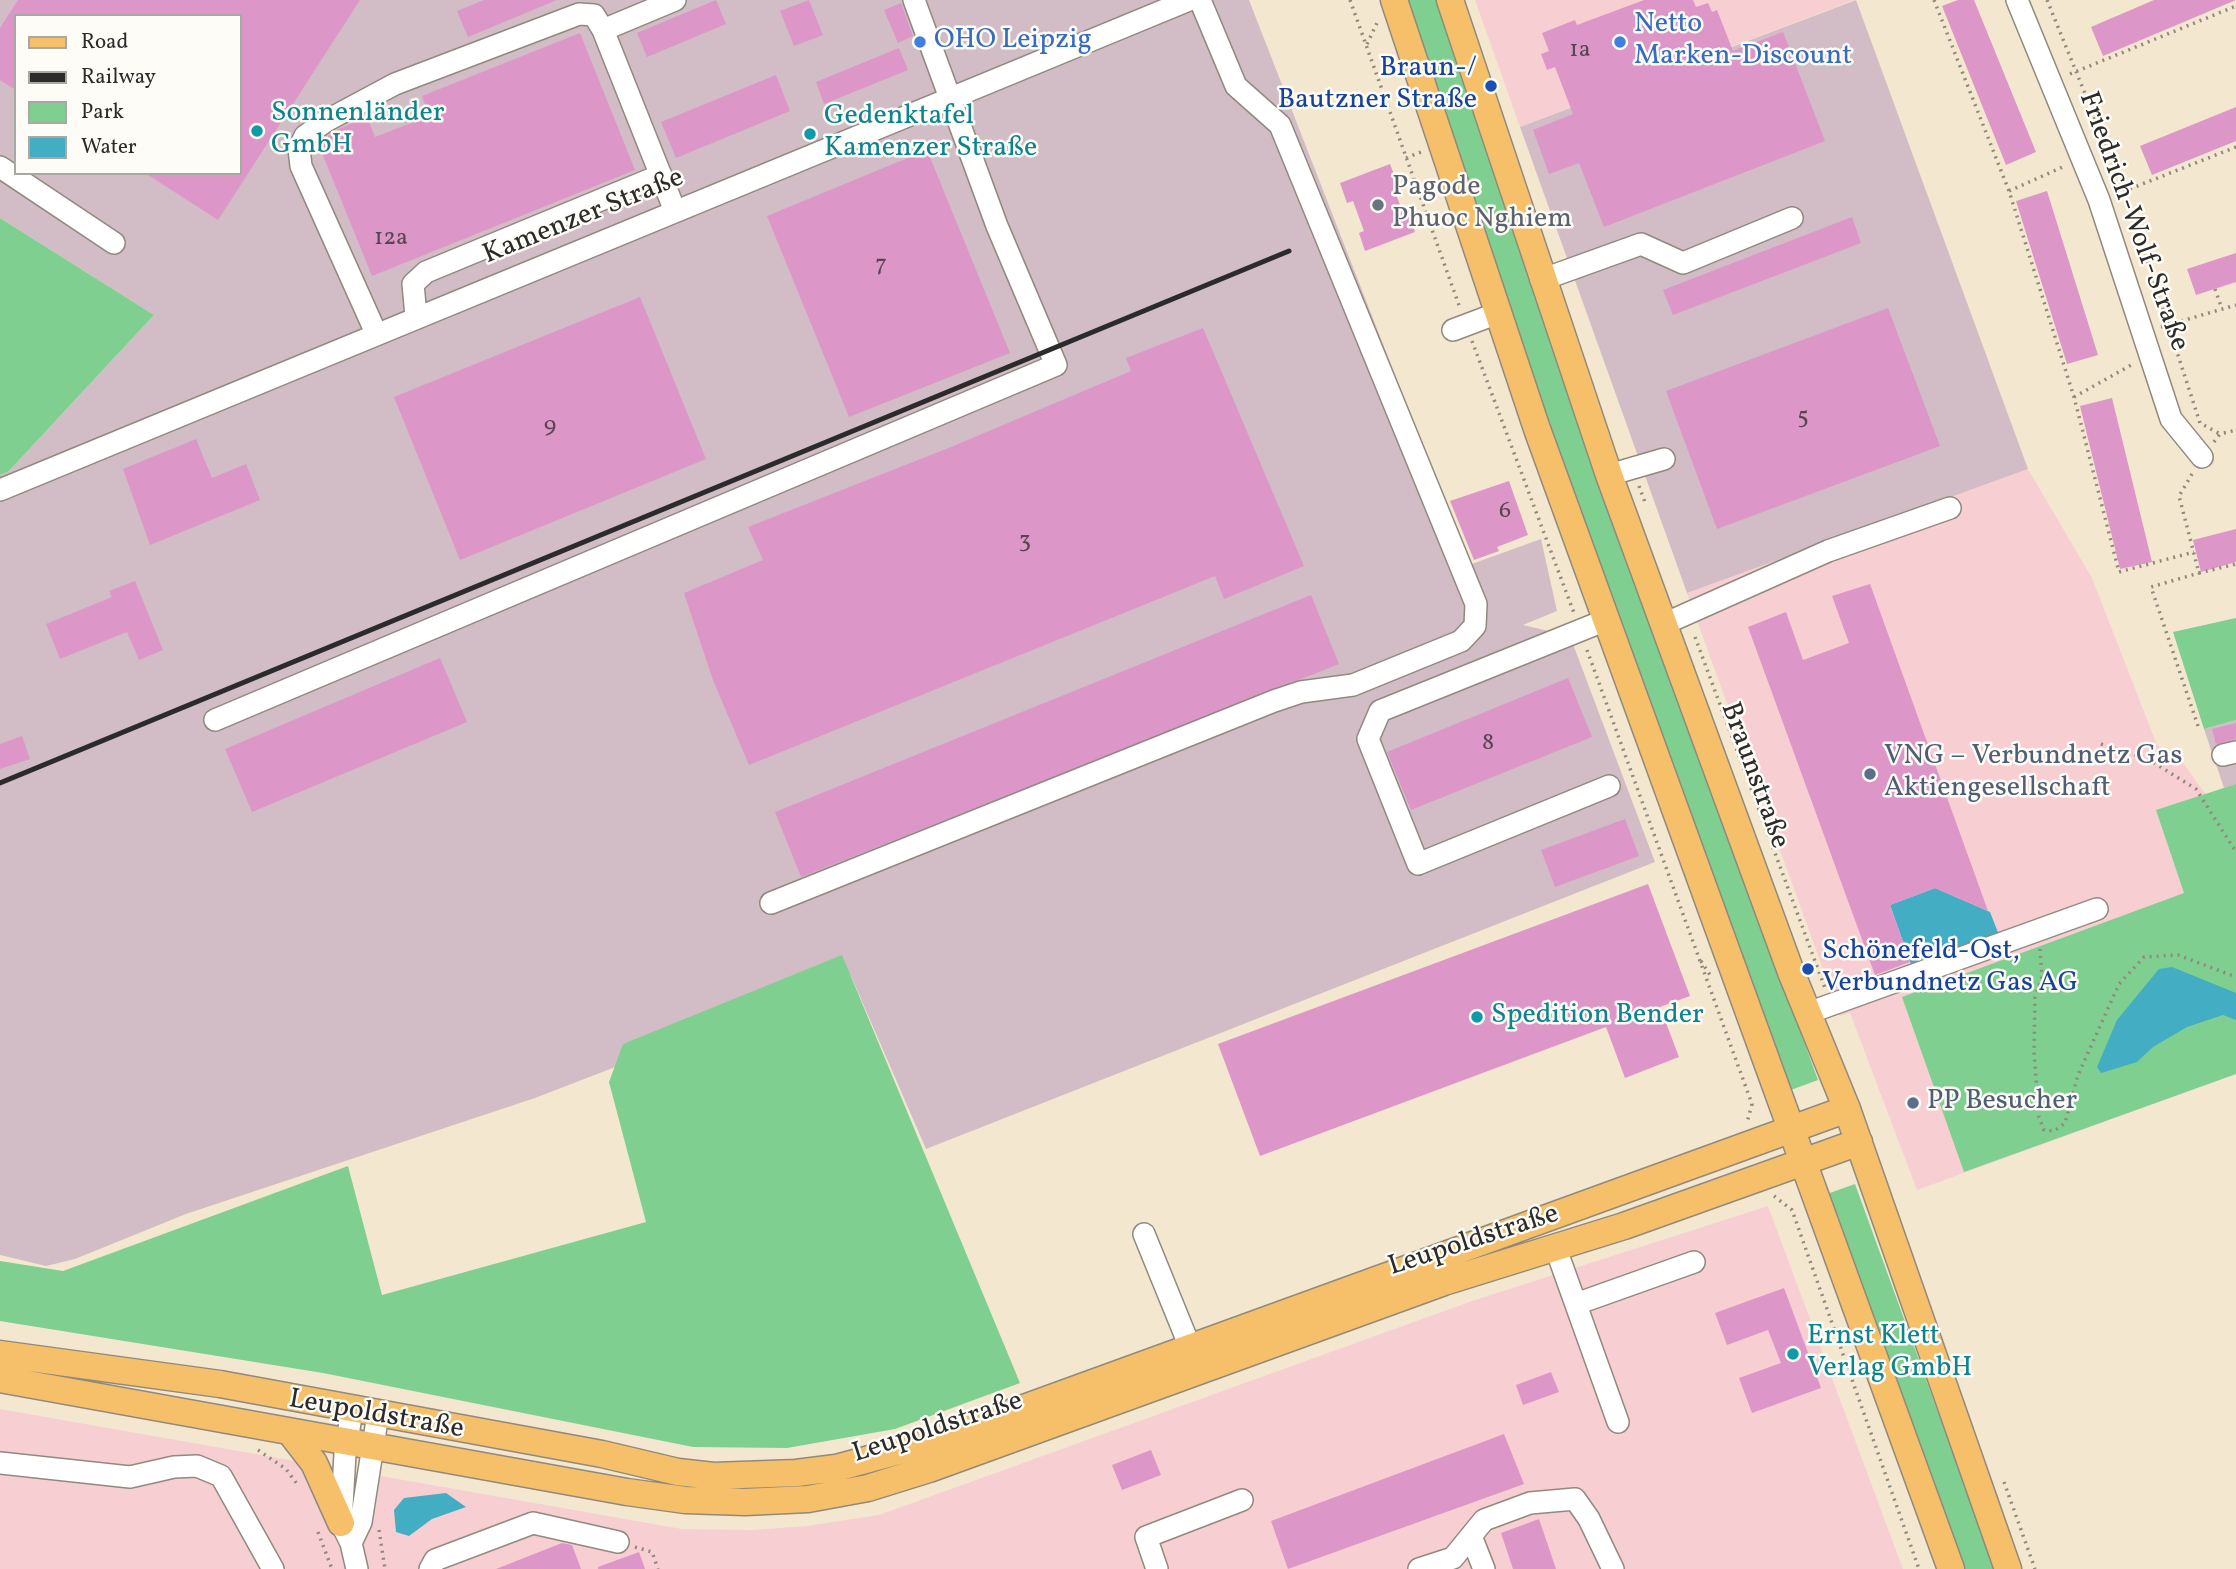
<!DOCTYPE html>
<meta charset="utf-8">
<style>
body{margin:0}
#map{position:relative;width:2236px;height:1569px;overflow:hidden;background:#f4e7d0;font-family:Vollkorn,serif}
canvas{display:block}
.legend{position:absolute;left:14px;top:14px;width:228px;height:161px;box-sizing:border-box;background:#fdfcf7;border:2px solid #a9a8a5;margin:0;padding:9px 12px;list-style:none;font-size:21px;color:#2b2b2b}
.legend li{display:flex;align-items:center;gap:14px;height:35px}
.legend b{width:35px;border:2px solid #a9a8a5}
</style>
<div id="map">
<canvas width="2236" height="1569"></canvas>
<ul class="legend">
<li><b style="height:9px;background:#f6c06b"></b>Road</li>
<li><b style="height:9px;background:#2b2b2b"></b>Railway</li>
<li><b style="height:19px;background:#7fcf90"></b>Park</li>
<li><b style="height:19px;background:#43adc3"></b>Water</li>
</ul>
</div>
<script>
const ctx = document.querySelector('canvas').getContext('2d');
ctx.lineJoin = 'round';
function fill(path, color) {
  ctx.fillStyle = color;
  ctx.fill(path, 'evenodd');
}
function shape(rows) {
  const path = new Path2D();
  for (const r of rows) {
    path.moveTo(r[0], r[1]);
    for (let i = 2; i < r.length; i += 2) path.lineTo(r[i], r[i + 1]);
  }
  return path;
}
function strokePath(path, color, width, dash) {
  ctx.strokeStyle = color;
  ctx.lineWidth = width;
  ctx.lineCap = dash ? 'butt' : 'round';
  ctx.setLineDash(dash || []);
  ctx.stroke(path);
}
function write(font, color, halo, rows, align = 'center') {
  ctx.font = font + ' Vollkorn,serif';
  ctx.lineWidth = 5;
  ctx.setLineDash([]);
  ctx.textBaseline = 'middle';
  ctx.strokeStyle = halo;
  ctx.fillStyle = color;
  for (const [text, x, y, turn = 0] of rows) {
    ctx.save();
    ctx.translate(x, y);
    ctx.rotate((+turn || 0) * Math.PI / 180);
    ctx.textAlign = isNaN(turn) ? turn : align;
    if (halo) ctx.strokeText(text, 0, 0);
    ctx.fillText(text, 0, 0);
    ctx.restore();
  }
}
fill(shape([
 [1475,0,1854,0,1520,127],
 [2028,469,2092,578,2157,745,2183,763,2236,836,2236,1074,1917,1190,1850,1013,1840,1016,1687,593],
 [1768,1206,1903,1569,0,1569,0,1409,682,1529,752,1530,807,1526,879,1515,1472,1301]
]), '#f7cfd2');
fill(shape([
 [0,0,1249,0,1469,565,1541,539,1557,611,1523,625,1570,636,1655,862,926,1149,851,976,535,1098,186,1214,75,1259,46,1266,0,1255,0,475,8,472,154,315,0,218],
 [16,16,240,16,240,173,16,173],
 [1856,0,2028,469,1687,593,1520,127],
 [2236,720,2236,784,2224,788,2204,729]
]), '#d2bdc6');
fill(shape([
 [1405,0,1438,0,1653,627,1818,1080,1788,1091,1557,455],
 [0,218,154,315,8,472,0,475],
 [2236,618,2236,720,2204,729,2173,632],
 [2236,784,2236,1074,1964,1172,1902,997,2184,893,2156,810],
 [842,955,1020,1383,895,1429,787,1448,693,1447,323,1373,0,1321,0,1261,63,1271,348,1166,382,1295,646,1222,609,1082,623,1044],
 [1855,1184,1995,1569,1960,1569,1824,1195]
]), '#7fcf90');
fill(shape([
 [1935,888,1990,912,1999,935,1911,964,1890,905],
 [2172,967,2236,993,2236,1020,2223,1015,2187,1027,2153,1047,2137,1062,2101,1073,2097,1067,2117,1020,2159,969],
 [446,1493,466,1507,432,1519,409,1536,396,1532,394,1510,404,1498]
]), '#43adc3');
fill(shape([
 [18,0,360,0,218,220,145,173,240,173,240,16,16,16,16,90,0,80,0,28],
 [484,0,557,0,468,37,457,11],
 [716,0,726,24,647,57,637,33],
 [809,0,823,35,794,46,780,11],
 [1644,0,1693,0,1696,7,1708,3,1712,12,1717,10,1733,51,1783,32,1825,141,1604,227,1579,163,1549,174,1533,130,1573,114,1555,67,1547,70,1541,54,1549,51,1542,33,1575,20,1577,25],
 [1958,0,1974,0,2036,152,2006,165,1942,6],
 [2154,0,2236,0,2103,56,2091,27],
 [901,3,913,36,898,43,884,10],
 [580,33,635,170,372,276,318,143,339,129,367,117,375,137,429,116,422,96],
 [899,48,908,70,824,104,816,82],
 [776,75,790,111,676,158,661,122],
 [2236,107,2236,141,2152,175,2140,146],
 [927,150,1010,353,849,417,767,216],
 [1390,164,1398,185,1393,186,1404,216,1409,214,1415,232,1365,251,1359,233,1364,231,1353,201,1347,203,1340,183],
 [2047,191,2098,355,2067,364,2016,201],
 [1852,217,1861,243,1673,315,1663,290],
 [2236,253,2236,282,2196,295,2187,269],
 [640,297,706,459,460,560,394,397],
 [1888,308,1940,446,1717,529,1666,391],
 [1203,328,1304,566,1224,599,1215,576,749,765,713,680,684,593,763,560,748,527,951,447,1131,371,1126,358],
 [2112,398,2152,562,2120,569,2080,406],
 [196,439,212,478,246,464,260,500,150,545,123,469],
 [1509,481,1528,535,1497,547,1499,551,1474,560,1450,501],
 [2236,529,2236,562,2201,572,2193,540],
 [135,581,163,650,139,660,127,632,60,659,46,624,112,597,109,591],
 [1870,584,1988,911,1935,888,1890,905,1910,962,1875,975,1748,627,1786,612,1803,660,1849,643,1832,596],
 [1311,595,1339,664,801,877,775,812],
 [440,658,467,722,252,812,225,749],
 [1568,678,1592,737,1411,810,1387,752],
 [2236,723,2236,739,2216,744,2212,729],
 [22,736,30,759,0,769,0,744],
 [1625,819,1639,856,1555,887,1541,850],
 [1648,884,1690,996,1660,1007,1679,1057,1625,1078,1606,1027,1260,1156,1218,1044],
 [1784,1288,1821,1388,1752,1413,1739,1378,1781,1363,1768,1330,1727,1345,1715,1313],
 [1551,1372,1559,1392,1523,1405,1516,1385],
 [1504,1434,1524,1484,1288,1569,1271,1521],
 [1151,1450,1161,1475,1122,1490,1112,1465],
 [1539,1519,1556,1569,1513,1569,1501,1533],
 [562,1543,572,1545,581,1569,496,1569],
 [639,1552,645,1569,598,1569,598,1567]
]), '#dc96c7');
const minor = shape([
 [2017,0,2099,200,2171,419,2202,457],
 [0,167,114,243],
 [675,211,603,30,675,0],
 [1541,280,1641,244,1683,263,1792,218],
 [416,316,413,284,426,272,661,175],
 [1453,330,1498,313],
 [376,333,301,166,299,149,305,136,326,121,395,84,579,14,594,15,603,30],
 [1609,475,1664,459],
 [0,490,1189,0],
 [1606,620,1380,711,1368,739,1418,864,1609,786],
 [1664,624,1828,551,1950,508],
 [215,720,1056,365,997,226,914,0],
 [2223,755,2236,752],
 [771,903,1274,701,1301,692,1353,685,1461,641,1475,626,1476,604,1280,125,1236,86,1200,0],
 [1808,1013,2097,909],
 [1144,1234,1190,1347],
 [1556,1249,1618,1422],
 [1576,1304,1694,1262],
 [352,1410,345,1454,341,1523,351,1543,357,1569],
 [0,1463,130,1477,174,1467,197,1466,221,1476,273,1569],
 [1471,1536,1484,1569],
 [351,1543,361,1522,378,1414],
 [430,1569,435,1560,533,1523,618,1542],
 [1157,1569,1146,1537,1242,1500],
 [1419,1569,1453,1558,1484,1520,1530,1503,1575,1499,1589,1519,1613,1569]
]);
const major = shape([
 [1394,0,1537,429,1951,1569],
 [1450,0,1609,475,1791,972,1847,1109,2008,1569],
 [0,1354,220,1384,602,1454,678,1472,714,1476,796,1473,836,1468,925,1444,1847,1109],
 [0,1379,627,1492,685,1500,745,1502,808,1499,868,1488,929,1469,1444,1282,1624,1226,1859,1142],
 [290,1432,314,1463,341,1523]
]);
strokePath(minor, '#90897e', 24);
strokePath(major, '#90897e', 29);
strokePath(shape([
 [1350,0,1460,308],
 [1934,0,2009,191,2074,397,2119,572,2194,552],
 [2047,0,2125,192,2200,423,2220,434],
 [1367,44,1377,23],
 [2070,74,2236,6],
 [1406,158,1421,152],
 [2009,191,2065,166],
 [2117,194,2236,147],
 [2215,289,2222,309],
 [2161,327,2236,305],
 [1472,341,1574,613],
 [2074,397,2133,364],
 [2214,442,2220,434,2236,430],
 [2192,474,2179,496,2199,573,2236,564],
 [1639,486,1646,505],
 [1695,637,1825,988],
 [1587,650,1752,1104,1747,1123],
 [2198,726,2151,587,2199,573],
 [2101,744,2148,759,2196,789,2236,852],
 [2040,949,2042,977,2035,997,2034,1052,2039,1117,2044,1130,2054,1131,2065,1123,2078,1075,2119,984,2144,957,2178,955,2236,977],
 [1701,961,1710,975],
 [1774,1196,1792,1210,1919,1569],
 [258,1450,286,1469,297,1484],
 [2004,1482,2035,1569],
 [379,1530,385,1569],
 [318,1532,332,1569],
 [635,1547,652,1552,658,1569]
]), '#90897e', 3.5, [2, 5]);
strokePath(minor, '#fff', 21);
strokePath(major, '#f6c06b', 26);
strokePath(shape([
 [0,783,1289,251]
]), '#2b2b2b', 5);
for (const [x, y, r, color] of [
 [920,42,7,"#3f7fe0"],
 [1620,42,7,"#3f7fe0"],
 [1491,86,7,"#1a4fb4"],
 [257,131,7,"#0f9aa8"],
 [810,134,7,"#0f9aa8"],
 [1378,205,7,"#6b7280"],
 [1870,774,7,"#5c6f8a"],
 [1808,969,7,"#1a4fb4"],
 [1477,1017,7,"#0f9aa8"],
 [1913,1103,7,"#5c6f8a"],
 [1793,1354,7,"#0f9aa8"]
]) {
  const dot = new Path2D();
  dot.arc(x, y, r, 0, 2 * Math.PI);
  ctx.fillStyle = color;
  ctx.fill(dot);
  strokePath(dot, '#fdfcf7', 2.5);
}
write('24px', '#574652', null, [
 ["1a",1580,52],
 ["12a",391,240],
 ["7",881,267],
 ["5",1803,419],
 ["9",550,428],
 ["6",1505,513],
 ["3",1025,543],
 ["8",1488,745]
]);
write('28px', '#366cbe', '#fdfcf7', [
 ["Netto",1634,26],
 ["Marken-Discount",1634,58],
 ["OHO Leipzig",934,42]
], 'left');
write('28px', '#164399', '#fdfcf7', [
 ["Braun-/",1477,70],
 ["Bautzner Straße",1477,102],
 ["Schönefeld-Ost,",1822,953,"left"],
 ["Verbundnetz Gas AG",1822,985,"left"]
], 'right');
write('28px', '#0d838f', '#fdfcf7', [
 ["Sonnenländer",271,115],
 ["GmbH",271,147],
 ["Gedenktafel",824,118],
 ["Kamenzer Straße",824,150],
 ["Spedition Bender",1491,1017],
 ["Ernst Klett",1807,1338],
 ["Verlag GmbH",1807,1370]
], 'left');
write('28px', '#5b616d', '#fdfcf7', [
 ["Pagode",1392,189],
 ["Phuoc Nghiem",1392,221]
], 'left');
write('28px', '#2b2b2b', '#fdfcf7', [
 ["Kamenzer Straße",584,218,-22],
 ["Friedrich-Wolf-Straße",2132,222,70],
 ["Braunstraße",1753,776,70],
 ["Leupoldstraße",1474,1242,-18],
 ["Leupoldstraße",376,1416,10],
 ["Leupoldstraße",938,1429,-18]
]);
write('28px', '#4e5e75', '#fdfcf7', [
 ["VNG – Verbundnetz Gas",1884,758],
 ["Aktiengesellschaft",1884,790],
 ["PP Besucher",1927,1103]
], 'left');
</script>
